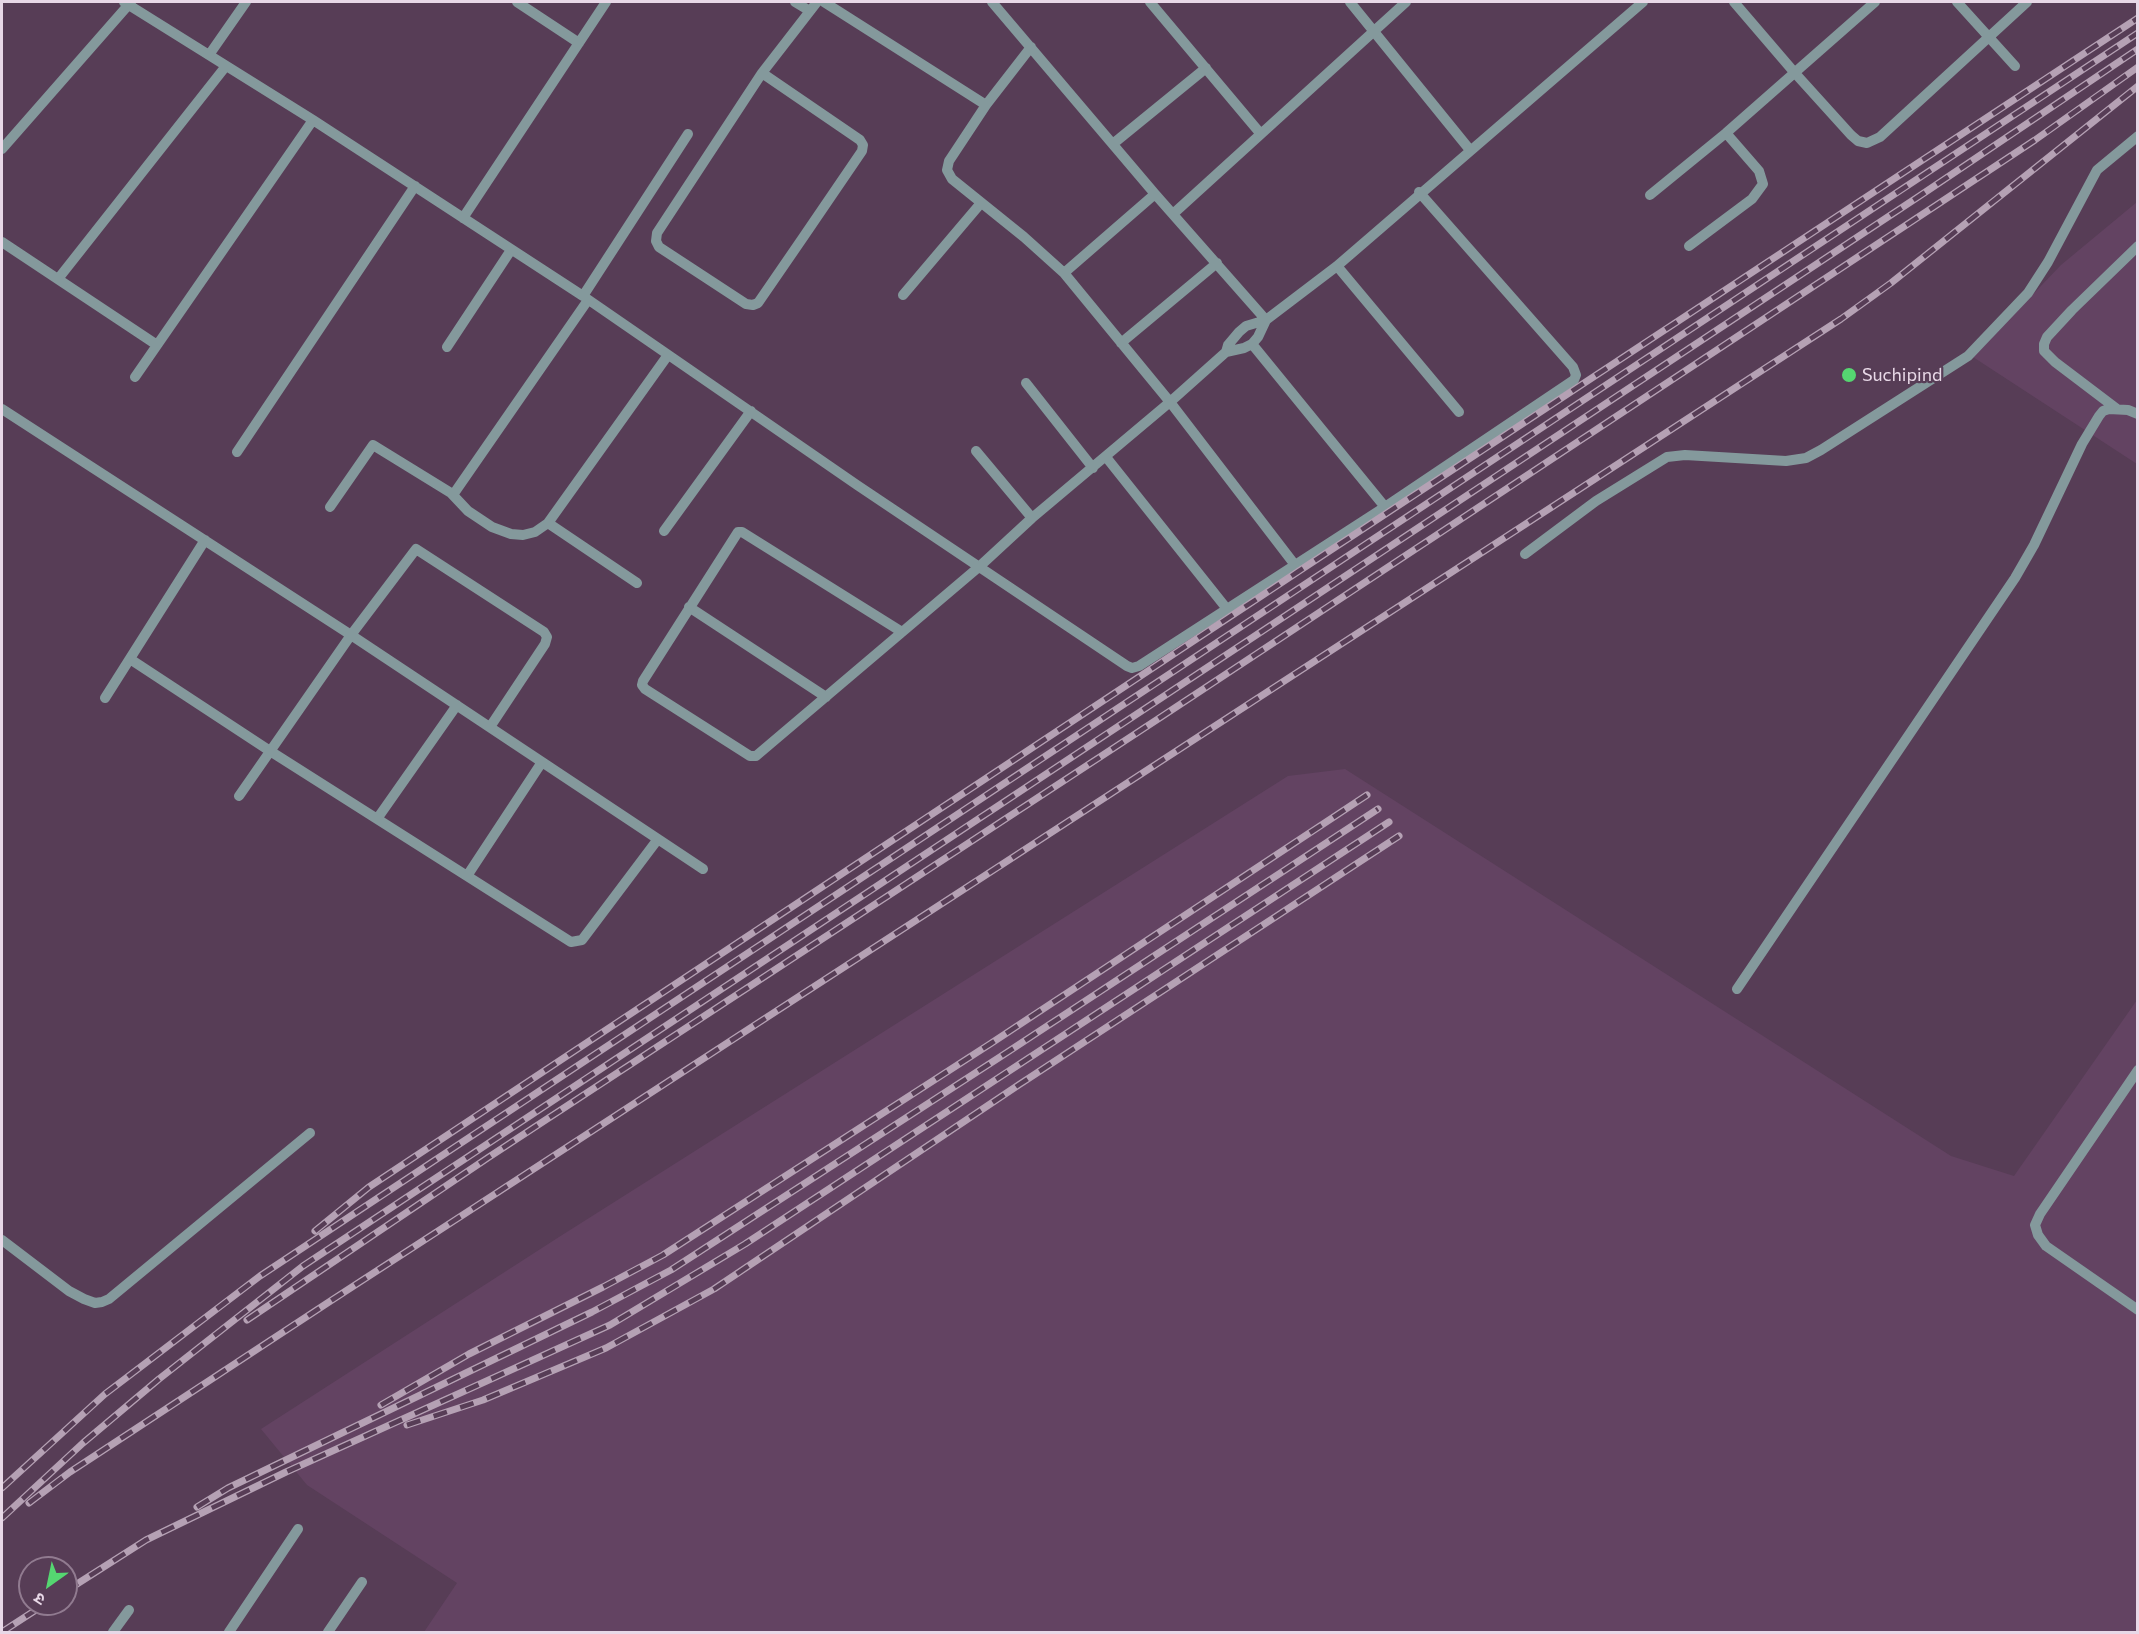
<!DOCTYPE html>
<meta charset="utf-8">
<style>
body{margin:0}
#map{position:relative;width:2139px;height:1634px;overflow:hidden;background:#573d56;font-family:Commissioner,"Noto Sans Devanagari",sans-serif}
canvas{display:block}
.frame{position:absolute;inset:0;border:3px solid #e8d8e7;pointer-events:none}
.north{position:absolute;left:18px;top:1556px;width:60px;height:60px;box-sizing:border-box;background:#573d56;border:2px solid #917b90;border-radius:50%;rotate:213deg;font-size:16px;font-weight:700;line-height:24px;text-align:center;color:#e8d8e7}
.north::after{content:'';display:block;margin:auto;width:21px;height:27px;background:#55d671;clip-path:polygon(50% 0,100% 100%,50% 72%,0 100%)}
</style>
<div id="map">
<canvas width="2139" height="1634"></canvas>
<div class="frame"></div>
<div class="north">उ</div>
</div>
<script>
const ctx = document.querySelector('canvas').getContext('2d');
ctx.lineJoin = 'round';
function fill(path, color) {
  ctx.fillStyle = color;
  ctx.fill(path, 'evenodd');
}
function shape(rows) {
  const path = new Path2D();
  for (const r of rows) {
    path.moveTo(r[0], r[1]);
    for (let i = 2; i < r.length; i += 2) path.lineTo(r[i], r[i + 1]);
  }
  return path;
}
function strokePath(path, color, width, dash) {
  ctx.strokeStyle = color;
  ctx.lineWidth = width;
  ctx.lineCap = dash ? 'butt' : 'round';
  ctx.setLineDash(dash || []);
  ctx.stroke(path);
}
function write(font, color, halo, rows, align = 'center') {
  ctx.font = font + ' Commissioner,sans-serif';
  ctx.lineWidth = 4.5;
  ctx.setLineDash([]);
  ctx.textBaseline = 'middle';
  ctx.strokeStyle = halo;
  ctx.fillStyle = color;
  for (const [text, x, y, turn = 0] of rows) {
    ctx.save();
    ctx.translate(x, y);
    ctx.rotate((+turn || 0) * Math.PI / 180);
    ctx.textAlign = isNaN(turn) ? turn : align;
    if (halo) ctx.strokeText(text, 0, 0);
    ctx.fillText(text, 0, 0);
    ctx.restore();
  }
}
fill(shape([
 [2137,202,2137,464,1973,357,2061,265],
 [1345,769,1951,1156,2014,1176,2137,1000,2137,1632,424,1632,457,1583,307,1485,261,1429,559,1237,1288,776]
]), '#634362');
strokePath(shape([
 [124,2,313,120,583,296,857,485,1127,666,1132,668,1139,666,1385,507,1574,380,1576,375,1573,367,1419,192],
 [517,2,579,43],
 [795,2,810,11],
 [824,2,986,105],
 [992,2,1155,194,1266,320,1258,337,1252,344,1244,348,1226,352],
 [1150,2,1260,133],
 [1350,2,1470,150],
 [1734,2,1794,72,1851,135,1858,141,1867,143,1880,137,2027,2],
 [1957,2,2015,66],
 [1031,47,986,105,949,161,947,170,952,179,1024,237,1064,273,1170,402,1295,565],
 [209,55,246,2],
 [762,73,860,140,863,145,862,151,802,239,758,303,753,305,746,304,659,247,656,241,657,233,762,73,817,2],
 [1114,143,1206,68],
 [2,149,131,2],
 [1650,195,1726,133,1875,2],
 [1173,214,1406,2],
 [463,218,606,2],
 [2,242,157,345],
 [1689,246,1752,199,1763,184,1759,171,1726,133],
 [1337,266,1459,412],
 [1064,273,1155,194],
 [58,279,226,66],
 [903,295,981,203],
 [583,296,688,134],
 [1121,343,1217,263],
 [1252,344,1385,507],
 [447,347,511,250],
 [135,377,313,120],
 [1026,383,1093,468],
 [2,409,351,635,703,869],
 [2117,409,2055,362,2044,351,2044,344,2047,337,2072,310,2138,246],
 [976,451,1032,518],
 [237,452,415,186],
 [1106,457,1227,609],
 [451,493,455,492,588,300],
 [330,507,373,445,451,493,468,511,492,527,511,534,523,535,535,532,548,523,668,355],
 [548,523,637,583],
 [664,531,751,411],
 [1525,554,1596,501,1667,457,1685,455,1786,461,1806,458,1821,450,1968,356,2028,293,2048,262,2097,170,2138,136],
 [689,607,826,697],
 [902,632,742,532,738,532,643,681,642,685,645,689,750,756,756,756,980,566,1032,518,1170,402,1226,352,1228,345,1239,332,1246,326,1266,320,1337,266,1643,2],
 [130,659,270,751,571,942,582,940,658,839],
 [105,698,205,540],
 [239,796,351,635,416,549,544,632,547,637,545,644,490,727],
 [377,819,457,705],
 [467,876,542,762],
 [1737,989,2015,578,2034,545,2082,444,2099,416,2103,411,2109,409,2128,410,2138,414],
 [2138,1070,2040,1214,2035,1225,2038,1235,2046,1246,2138,1310],
 [2,1240,69,1291,84,1299,95,1303,102,1302,109,1299,310,1133],
 [113,1632,129,1610],
 [229,1632,298,1529],
 [328,1632,362,1582]
]), '#84999c', 10);
const rail = shape([
 [315,1231,369,1187,1299,571,2138,18],
 [247,1320,489,1157,1158,719,2035,140,2138,67],
 [381,1405,469,1354,603,1287,663,1255,990,1044,1367,795],
 [407,1425,483,1400,606,1348,714,1289,1020,1084,1399,836],
 [2,1488,105,1394,260,1276,2138,33],
 [29,1503,70,1472,332,1300,1841,319,1891,283,2138,86],
 [197,1507,228,1488,592,1312,671,1270,1000,1057,1378,809],
 [2,1518,83,1443,159,1379,303,1266,1924,193,2138,49],
 [66,1591,146,1540,286,1472,610,1325,745,1244,1389,822],
 [2,1632,45,1604]
]);
strokePath(rail, '#b5a1b4', 7);
strokePath(rail, '#573d56', 4.5, [14]);
for (const [x, y, r, color] of [
 [1849,375,8,"#55d671"]
]) {
  const dot = new Path2D();
  dot.arc(x, y, r, 0, 2 * Math.PI);
  ctx.fillStyle = color;
  ctx.fill(dot);
  strokePath(dot, '#573d56', 2);
}
write('18px', '#e8d8e7', '#573d56', [
 ["Suchipind",1862,375]
], 'left');
</script>
